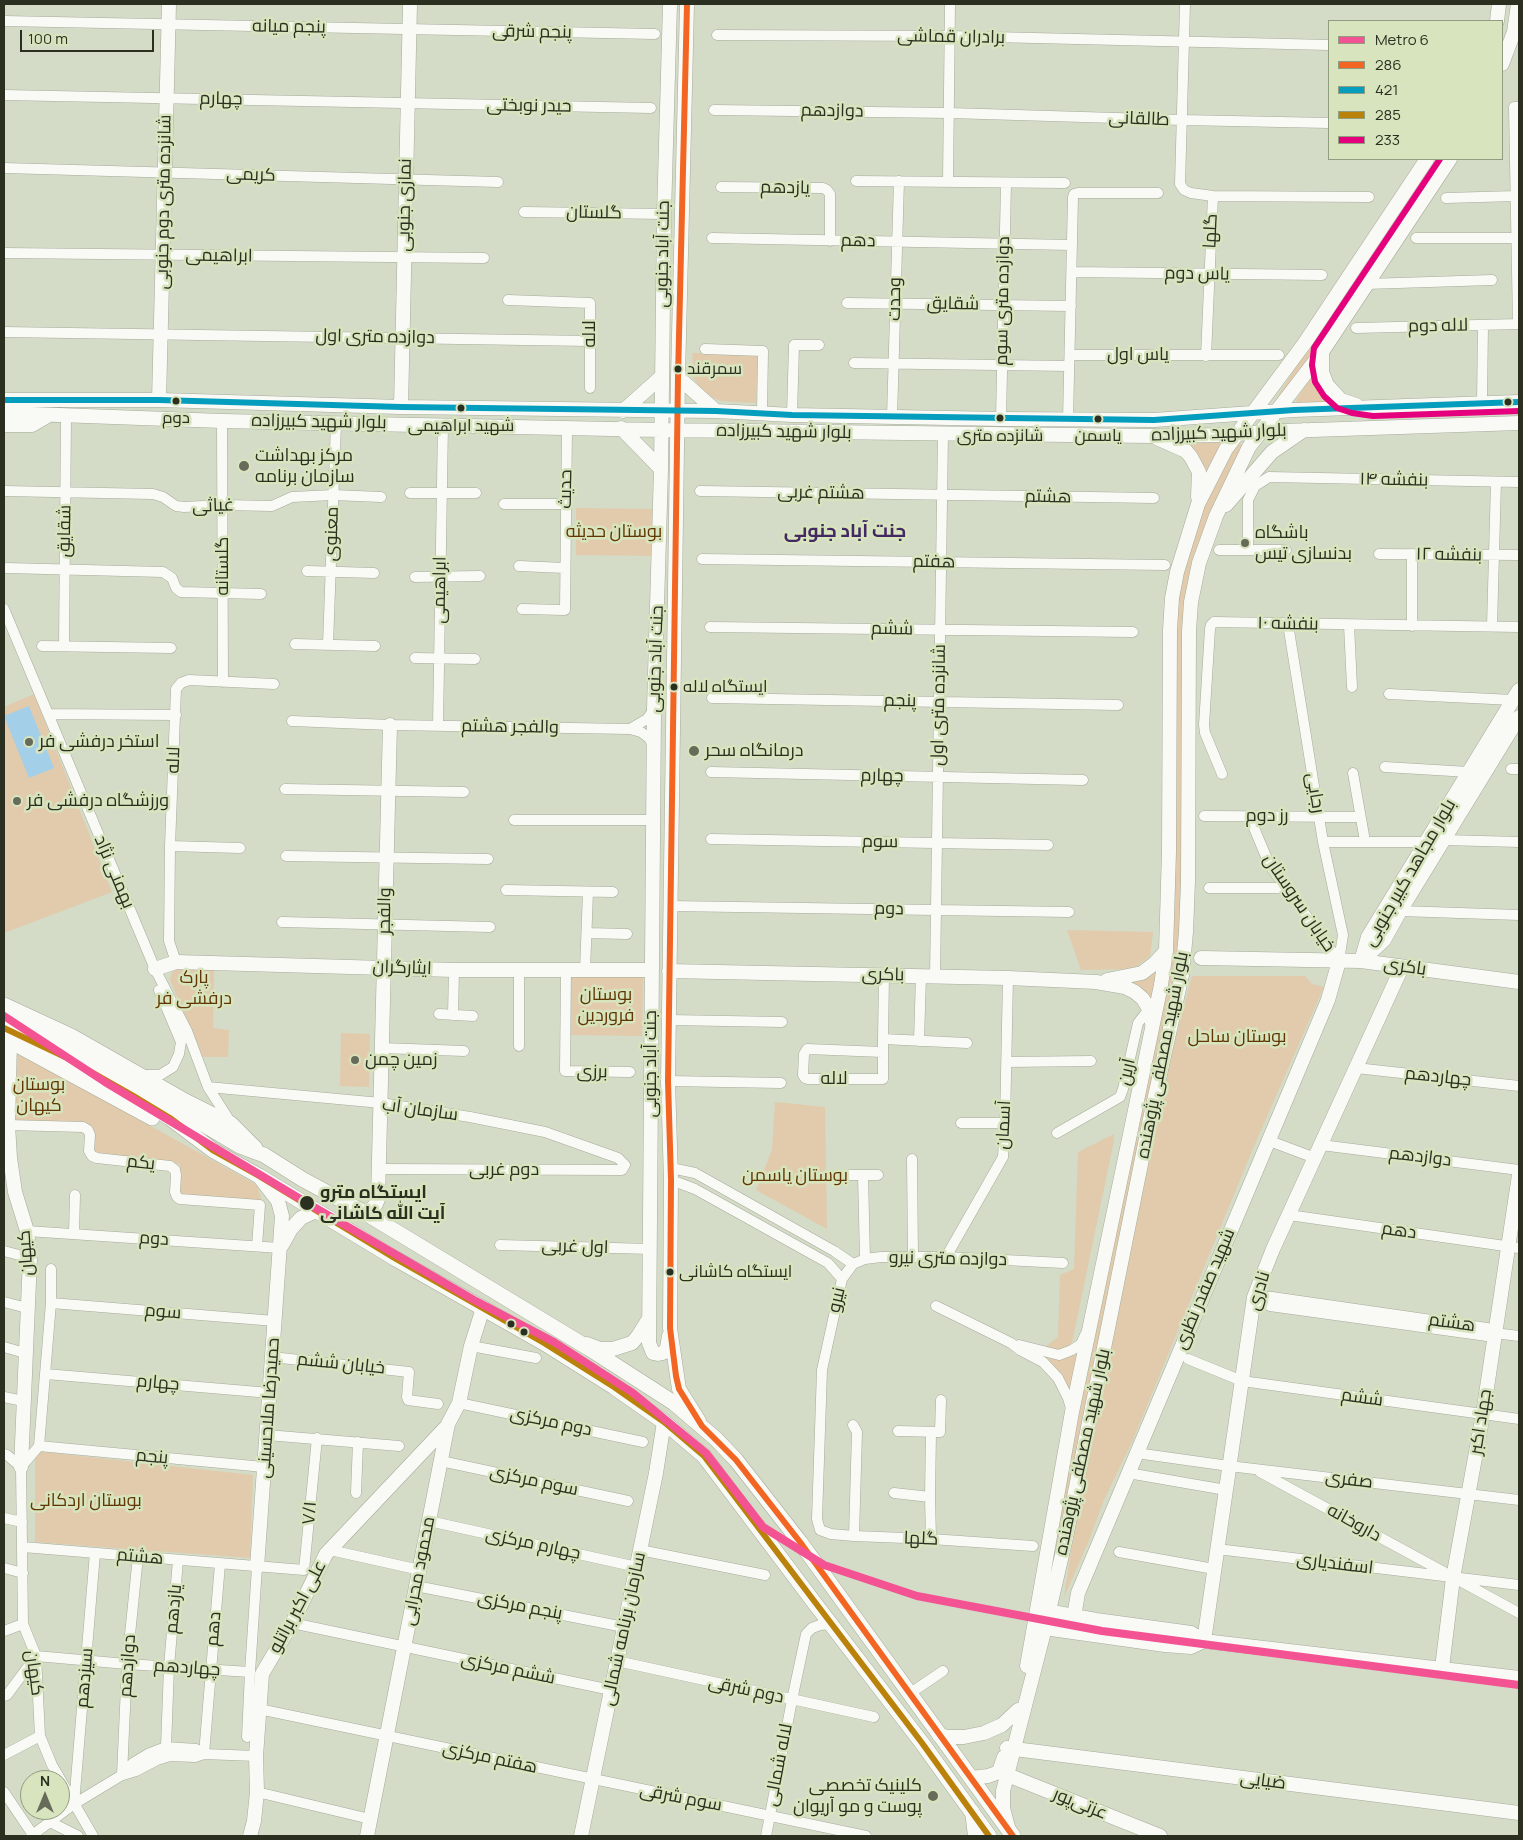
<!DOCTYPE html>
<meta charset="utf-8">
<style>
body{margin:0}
#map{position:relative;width:1523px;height:1840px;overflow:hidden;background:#d4dbc6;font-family:Manrope,sans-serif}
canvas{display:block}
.frame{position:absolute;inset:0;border:5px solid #2a2f20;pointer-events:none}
.legend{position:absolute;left:1328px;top:20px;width:175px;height:140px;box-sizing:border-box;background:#d7e4bd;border:1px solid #929c7e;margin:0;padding:6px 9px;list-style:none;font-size:15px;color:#2a2f20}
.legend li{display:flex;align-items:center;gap:10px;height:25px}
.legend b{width:25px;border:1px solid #929c7e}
.north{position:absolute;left:20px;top:1770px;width:50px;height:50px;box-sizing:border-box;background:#d7e4bd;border:1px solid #929c7e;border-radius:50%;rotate:0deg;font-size:14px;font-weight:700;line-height:20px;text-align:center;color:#2a2f20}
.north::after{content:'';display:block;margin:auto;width:18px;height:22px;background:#666b5a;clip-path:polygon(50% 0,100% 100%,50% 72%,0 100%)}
.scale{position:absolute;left:20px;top:30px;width:134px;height:22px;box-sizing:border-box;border:2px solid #2a2f20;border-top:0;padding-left:6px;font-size:15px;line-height:18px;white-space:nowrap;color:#2a2f20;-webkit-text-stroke:4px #d7e4bd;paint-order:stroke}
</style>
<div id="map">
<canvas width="1523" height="1840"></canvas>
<div class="frame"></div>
<ul class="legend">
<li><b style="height:6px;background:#f45393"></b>Metro 6</li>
<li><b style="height:6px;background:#f26522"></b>286</li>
<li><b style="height:6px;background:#049dbd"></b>421</li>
<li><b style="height:6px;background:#ba820a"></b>285</li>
<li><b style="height:6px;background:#e5007d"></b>233</li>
</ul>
<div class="north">N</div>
<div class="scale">100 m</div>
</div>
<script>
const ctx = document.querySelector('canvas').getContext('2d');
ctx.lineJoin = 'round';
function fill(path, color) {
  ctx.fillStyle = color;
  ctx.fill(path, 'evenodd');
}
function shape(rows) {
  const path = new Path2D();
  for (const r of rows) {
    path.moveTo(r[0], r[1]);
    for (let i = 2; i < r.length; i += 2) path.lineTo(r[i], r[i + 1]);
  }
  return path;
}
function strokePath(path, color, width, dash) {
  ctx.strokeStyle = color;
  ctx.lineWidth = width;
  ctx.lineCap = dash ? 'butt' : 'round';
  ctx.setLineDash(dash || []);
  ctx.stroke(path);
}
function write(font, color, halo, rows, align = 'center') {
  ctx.font = font + ' Manrope,Cairo,sans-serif';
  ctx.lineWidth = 5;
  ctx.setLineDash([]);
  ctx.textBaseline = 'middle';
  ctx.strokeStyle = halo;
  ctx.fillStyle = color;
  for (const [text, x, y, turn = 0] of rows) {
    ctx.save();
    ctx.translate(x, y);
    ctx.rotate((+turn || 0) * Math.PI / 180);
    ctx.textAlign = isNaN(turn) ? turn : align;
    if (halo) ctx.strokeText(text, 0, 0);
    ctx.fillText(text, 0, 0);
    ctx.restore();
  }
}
fill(shape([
 [1440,159,1445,159,1316,345,1296,379,1279,400,1276,399,1295,368],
 [692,353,758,355,756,403,721,401,706,395,694,379],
 [1317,369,1336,402,1296,403,1297,401,1296,400],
 [1226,442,1201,491,1178,444],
 [1238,443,1240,443,1242,446,1193,566,1178,967,1051,1584,1045,1580,1170,967,1174,923,1175,622,1179,591,1187,558,1205,502,1223,465],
 [576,508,653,509,653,556,576,555],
 [34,694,112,892,4,933,4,707],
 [1067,930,1153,932,1150,956,1133,969,1081,970],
 [1159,963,1150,1007,1117,980],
 [179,968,214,968,213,1028,229,1030,228,1057,203,1057,170,980,172,972],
 [570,974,643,975,642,1036,569,1035],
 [1192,976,1305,976,1312,984,1324,987,1254,1146,1132,1442,1104,1500,1088,1543,1064,1597,1083,1473,1127,1259,1169,1063],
 [341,1033,370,1034,369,1087,340,1086],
 [12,1049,257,1185,262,1202,180,1195,180,1164,93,1153,90,1125,10,1121],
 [775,1102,825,1107,827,1229,756,1190,772,1150],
 [1114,1134,1114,1140,1072,1343,1063,1350,1058,1351,1044,1348,1058,1337,1060,1275,1074,1269,1078,1152],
 [1023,1349,1045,1357,1056,1358,1078,1352,1070,1395],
 [35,1451,253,1475,250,1558,35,1542]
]), '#e1cbac');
fill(shape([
 [29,706,54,768,29,778,4,716]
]), '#a3cfe8');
const street = shape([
 [1185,4,1180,184,1184,190,1191,193,1213,196,1369,197],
 [4,21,655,34],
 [717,35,950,36,1329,45],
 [4,95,651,108],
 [714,110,950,113,1182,120,1329,123],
 [4,168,498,182],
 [856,181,1065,183],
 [948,181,950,4],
 [721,187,823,188,827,190,830,194,830,241],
 [1446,198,1516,196],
 [524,212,664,214],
 [712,238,1072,245],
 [1416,238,1517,238],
 [4,253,484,258],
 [1072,272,1322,275],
 [1366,284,1492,280],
 [508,300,590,303,590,388],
 [847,303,1071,306],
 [1518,324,1514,107,1519,107],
 [1356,328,1519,324],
 [4,332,590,341],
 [705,349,763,351,762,413],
 [1070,355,1279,355],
 [1206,356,1213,196],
 [854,363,1069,366],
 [1482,403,1483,325],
 [792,415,794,345,819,345],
 [892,417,899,181],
 [1001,419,1006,183],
 [1068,420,1073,197,1074,194,1078,193,1158,193],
 [222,421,223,682],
 [4,491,153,494,163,497,176,506,184,507,223,505,272,506,292,497,333,495,381,497],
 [700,491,1154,498],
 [410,493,476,493],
 [504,504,566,504],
 [1219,550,1248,550],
 [1286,550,1248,550,1248,500,1255,486,1269,477,1519,482],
 [1379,554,1519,555],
 [1412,554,1412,626],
 [702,559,1165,565],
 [519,566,565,568],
 [7,568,163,572,172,578,176,588,181,592,261,594],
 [307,571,374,573],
 [415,577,480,576],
 [4,609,155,969,187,1031,208,1087,231,1123],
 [522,609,565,610,567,427],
 [1288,624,1323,842,1343,935,1339,961],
 [1349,625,1352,687],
 [1492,626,1496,482],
 [710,627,1133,632],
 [295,644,375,646],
 [328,645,336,423],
 [42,646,171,648],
 [64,646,66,416],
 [415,658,475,659],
 [1389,694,1513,700],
 [712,698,1118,705],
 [48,714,176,715],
 [292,721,390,725,630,729,641,732,649,738,654,746],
 [438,726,443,424],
 [630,729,647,719,654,709],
 [1385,767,1469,772],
 [1511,769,1519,769],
 [711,772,1083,780],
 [1353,773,1365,841],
 [1222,774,1205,733,1204,725,1210,629,1211,625,1214,622,1519,627],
 [285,789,464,792],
 [1204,816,1359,817],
 [1249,816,1270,866,1339,961],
 [514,820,653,820],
 [711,839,1048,845],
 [1444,840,1519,842],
 [1323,842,1427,842],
 [170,846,240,848],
 [286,856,488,859],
 [1209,888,1286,888],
 [506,890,613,892],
 [670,906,1069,912],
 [1400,911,1519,915],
 [282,922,490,927],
 [587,933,627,934],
 [176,962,169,941,170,846,176,689,181,683,189,680,274,684],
 [566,969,565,1071,630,1072],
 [585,970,588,892],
 [935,976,943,434],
 [439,1014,473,1016],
 [453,1015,454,970],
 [669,1020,782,1022],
 [883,1039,967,1043],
 [919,1041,921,976],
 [519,1046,519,970],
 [382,1048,464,1051],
 [883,1052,807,1049,804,1054,803,1075,805,1078,808,1079,883,1079,883,1039,884,975],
 [1007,1062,1091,1061],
 [1356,1068,1519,1086],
 [143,1075,160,1075,173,1067,179,1054,181,1042,159,990],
 [668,1081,781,1083],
 [208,1087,381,1103,470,1117,545,1132,618,1158,625,1165,622,1170,379,1169],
 [961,1123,1005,1123],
 [8,1125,83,1127,88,1130,90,1135,89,1151,92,1156,97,1158,170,1166,175,1170,176,1175,175,1192,177,1197,180,1199,260,1205,257,1246],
 [1057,1133,1120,1097,1123,1089,1138,1023,1149,1009],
 [1275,1143,1315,1158],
 [1321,1145,1519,1170],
 [912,1159,913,1257],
 [671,1168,695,1173,834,1251,853,1264],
 [850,1175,863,1175],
 [671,1180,695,1189,828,1263,842,1279],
 [1289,1215,1519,1248],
 [27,1231,280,1248],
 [74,1234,75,1195],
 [500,1245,651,1249],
 [4,1251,30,1258],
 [946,1257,1003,1157,1005,1123,1008,978],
 [865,1259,863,1175,878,1175],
 [51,1269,51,1303,39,1446,21,1467,23,1624,36,1656,40,1736,52,1765,93,1836],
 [1254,1297,1270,1306,1487,1336,1494,1333,1519,1336],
 [1254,1297,1272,1297,1487,1328,1494,1333],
 [4,1302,27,1308],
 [51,1303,275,1321],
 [936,1306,1011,1343,1020,1350,1043,1362,1058,1378,1068,1398,1071,1408],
 [1019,1345,1059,1355,1072,1350,1081,1344,1085,1335],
 [471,1346,536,1358],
 [4,1347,25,1353],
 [272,1357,409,1372,407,1397,408,1400,438,1404],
 [1188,1359,1242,1381,1519,1419],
 [46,1374,270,1393],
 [4,1397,23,1401],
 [459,1403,643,1442],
 [853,1425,857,1432,854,1536],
 [898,1431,940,1432,941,1400],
 [267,1435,399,1446],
 [39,1446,264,1467],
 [1136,1453,1229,1466,1519,1500],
 [4,1454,7,1455,21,1467],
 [441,1461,628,1501],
 [1260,1472,1519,1613],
 [1128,1473,1226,1490],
 [356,1493,358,1442],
 [894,1493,930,1497],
 [4,1518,22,1522],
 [429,1521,637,1567],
 [931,1539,930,1497,931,1432],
 [1033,1546,931,1539,854,1536,831,1534,820,1530,817,1519,822,1370,842,1279,853,1264,865,1259,881,1257,946,1257,1063,1263],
 [23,1547,304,1570,317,1438],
 [1217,1549,1519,1585],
 [330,1550,420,1570],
 [640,1550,765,1575],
 [1119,1552,1214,1569],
 [4,1568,23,1573],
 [416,1586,624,1627],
 [292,1623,611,1690],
 [4,1631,23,1624],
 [36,1656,127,1664,250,1672],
 [617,1661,874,1717],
 [909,1694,943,1671],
 [4,1696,7,1695,36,1656],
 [259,1709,866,1836],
 [247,1737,250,1672,257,1567],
 [166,1747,169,1667,178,1560],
 [204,1754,220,1564],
 [4,1755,40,1736],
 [122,1775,127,1664,138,1556],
 [123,1775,136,1771,157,1760,170,1756,195,1757,204,1754,256,1756],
 [4,1792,33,1835],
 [257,1792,370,1819],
 [74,1804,95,1553],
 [50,1822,78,1836],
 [31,1836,74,1804,122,1775,133,1763,148,1754,166,1747,196,1749,204,1754],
 [766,1836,792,1700,806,1634,812,1628,820,1625,831,1624]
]);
const secondary = shape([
 [687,4,678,377,668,1081,671,1180,670,1328,679,1389,699,1421],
 [1497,21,1499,4],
 [1502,64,1514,32,1518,4],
 [1322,352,1322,372,1327,385,1341,400,1356,405],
 [678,377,716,411],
 [4,400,159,400,401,407,716,411,792,415,1001,419,1154,420,1294,410,1519,402],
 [159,400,169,4],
 [401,407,410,4],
 [623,411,661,377],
 [4,413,222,421,661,430,1152,436,1219,435,1283,431,1519,423],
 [4,425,32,425,49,415],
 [621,428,661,469],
 [1157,438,1186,451,1191,457,1199,472,1198,497],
 [1226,505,1272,452,1304,430],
 [1201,958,1361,961,1519,982],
 [1361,961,1368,937,1519,690],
 [1361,961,1384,940,1400,911,1519,717],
 [155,969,176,962,454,970,651,970],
 [669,971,1008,978,1096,982,1125,987,1135,992,1143,999,1149,1009,1152,1023],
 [1107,980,1142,973,1155,963,1166,951],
 [10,1041,8,1125,10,1158,15,1192,27,1231,30,1258,21,1467],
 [367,1214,376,1204,378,1199,390,725],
 [282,1245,291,1229,301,1218,316,1211],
 [669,1336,667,1348,663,1353,658,1354,653,1353,649,1343,654,709,661,469,664,214,670,4],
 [587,1344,600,1349,613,1349,632,1343,638,1336,648,1320],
 [257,1567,282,1216,278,1201,261,1179],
 [1041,1610,1096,1620,1191,1633,1204,1641,1519,1678],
 [1076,1617,1075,1611,1078,1593,1328,1000,1339,961],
 [1037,1627,1165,1645,1191,1647,1204,1641],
 [1204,1641,1254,1297,1273,1249,1402,967],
 [1027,1666,1072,1412,1134,1115,1161,985,1166,951,1169,851,1170,630,1172,598,1177,572,1198,504,1226,449,1304,344,1427,159],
 [1442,1668,1453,1578,1483,1414,1519,1175],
 [939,1735,949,1737,964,1737,984,1733,1002,1725,1018,1710],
 [1007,1748,1519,1813],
 [1000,1772,1160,1836],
 [971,1778,988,1776,999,1772,1004,1757],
 [972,1811,975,1836],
 [1008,1827,1003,1808,1003,1791,1045,1628,1065,1542,1150,1119,1182,975,1186,932,1188,881,1189,631,1191,602,1199,563,1216,516,1249,447,1322,352,1450,159],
 [250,1836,254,1821,257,1792,256,1756,262,1674,292,1623,326,1554,448,1425],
 [367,1836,448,1424,459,1403,471,1346,483,1308],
 [581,1836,656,1473,664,1422]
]);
const primary = shape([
 [4,1005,71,1036,185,1101,231,1124,255,1148],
 [4,1016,64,1045,127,1079,240,1146,264,1155,302,1179,367,1214,590,1349,674,1403,716,1439,736,1460,800,1542,1013,1836],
 [4,1028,65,1057,132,1095,170,1118,214,1151,259,1176,396,1259,544,1343,614,1387,664,1422,704,1456,813,1601,922,1743,989,1836],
 [19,1046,152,1118]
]);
strokePath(street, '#a5ab9b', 11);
strokePath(secondary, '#a5ab9b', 15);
strokePath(primary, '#a5ab9b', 16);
strokePath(street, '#f9faf6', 10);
strokePath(secondary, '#f9faf6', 14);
strokePath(primary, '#f9faf6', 15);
strokePath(shape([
 [687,4,678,377,668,1081,671,1180,670,1328,676,1376,679,1389,702,1426,736,1460,800,1542,1013,1836]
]), '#f26522', 6);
strokePath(shape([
 [4,400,159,400,401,407,716,411,792,415,1154,420,1294,410,1519,402]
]), '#049dbd', 6);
strokePath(shape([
 [4,1028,65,1057,132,1095,170,1118,214,1151,259,1176,396,1259,544,1343,614,1387,664,1422,704,1456,922,1743,989,1836]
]), '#ba820a', 6);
strokePath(shape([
 [1440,159,1314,348,1312,365,1315,382,1324,396,1337,408,1352,413,1373,416,1519,411]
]), '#e5007d', 6);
strokePath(shape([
 [4,1016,105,1082,307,1203,474,1300,554,1342,633,1393,706,1453,763,1527,824,1565,917,1596,1102,1631,1519,1685]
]), '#f45393', 8);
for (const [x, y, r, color] of [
 [678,369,4.5,"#2a2f20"],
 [176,401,4.5,"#2a2f20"],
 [1508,402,4.5,"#2a2f20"],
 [461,408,4.5,"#2a2f20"],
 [1000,418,4.5,"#2a2f20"],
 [1098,419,4.5,"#2a2f20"],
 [244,466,6,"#666b5a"],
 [1245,543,5,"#666b5a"],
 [674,687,4.5,"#2a2f20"],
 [29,742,5,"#666b5a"],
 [694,751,6,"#666b5a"],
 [17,801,5,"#666b5a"],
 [355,1060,5,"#666b5a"],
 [307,1203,8,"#2a2f20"],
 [670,1272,4.5,"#2a2f20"],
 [511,1324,4.5,"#2a2f20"],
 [524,1332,4.5,"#2a2f20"],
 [933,1796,6,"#666b5a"]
]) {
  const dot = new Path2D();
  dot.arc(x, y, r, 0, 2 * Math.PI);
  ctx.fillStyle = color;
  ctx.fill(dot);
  strokePath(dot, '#d7e4bd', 2);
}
write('17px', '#2a2f20', '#d7e4bd', [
 ["سمرقند",687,369,"left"],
 ["دوم",176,418],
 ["شهید ابراهیمی",461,426],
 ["شانزده متری",1000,436],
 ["یاسمن",1098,436],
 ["ایستگاه لاله",683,687,"left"],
 ["ایستگاه کاشانی",679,1272,"left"]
]);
write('18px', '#2a2f20', '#d7e4bd', [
 ["پنجم میانه",289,27,1],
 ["پنجم شرقی",532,32,1],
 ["برادران قماشی",951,37,1],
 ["چهارم",221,99,1],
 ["حیدر نوبختی",529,106,1],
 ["دوازدهم",832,111,1],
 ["طالقانی",1139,119,2],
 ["کریمی",251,175,2],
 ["یازدهم",785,188,1],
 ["شانزده متری دوم جنوبی",164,202,-89],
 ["نمازی جنوبی",405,205,-89],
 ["گلستان",594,213,1],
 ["گلها",1211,231,-87],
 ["دهم",858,241,1],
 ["جنت آباد جنوبی",663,254,-89],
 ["ابراهیمی",219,256,1],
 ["یاس دوم",1197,274,1],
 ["وحدت",895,299,-89],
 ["دوازده متری سوم",1003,301,-89],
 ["شقایق",953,304,1],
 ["لاله دوم",1438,326,-1],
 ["لاله",590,334,-90],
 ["دوازده متری اول",375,337,1],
 ["یاس اول",1138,355],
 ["بلوار شهید کبیرزاده",319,422,1],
 ["بلوار شهید کبیرزاده",784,432,1],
 ["بلوار شهید کبیرزاده",1219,433,-2],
 ["بنفشه ۱۴",1394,480,1],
 ["حدیث",566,489,-89],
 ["هشتم غربی",821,493,1],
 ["هشتم",1048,497,1],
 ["غیاثی",213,506,-2],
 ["شقایق",65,531,-89],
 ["معنوی",332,534,-88],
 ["بنفشه ۱۲",1449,555,1],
 ["هفتم",934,562,1],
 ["گلستانه",223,566,-90],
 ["ابراهیمی",440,590,-89],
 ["بنفشه ۱۰",1288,624,1],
 ["ششم",892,629,1],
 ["جنت آباد جنوبی",656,659,-88],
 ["پنجم",900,701,1],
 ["شانزده متری اول",939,705,-89],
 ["والفجر هشتم",510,727,1],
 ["لاله",174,760,-88],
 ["چهارم",882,776,1],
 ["رجایی",1315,793,81],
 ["رز دوم",1267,816],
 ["سوم",880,842,1],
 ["بهمنی نژاد",114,872,67],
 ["بلوار مجاهد کبیر جنوبی",1410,873,-60],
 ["خیابان سروستان",1299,903,56],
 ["دوم",889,909,1],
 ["والفجر",385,911,-89],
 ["باکری",1405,967,8],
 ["ایثارگران",402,968,2],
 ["باکری",883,975,1],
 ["بلوار شهید مصطفی پژوهنده",1163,1055,-79],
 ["جنت آباد جنوبی",651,1064,-90],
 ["برزی",592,1072,1],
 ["آرین",1127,1072,-77],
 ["چهاردهم",1438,1077,6],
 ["لاله",834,1079],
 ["سازمان آب",420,1110,8],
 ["آسمان",1004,1125,-87],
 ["دوازدهم",1420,1157,7],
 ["یکم",141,1163,6],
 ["دوم غربی",504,1170],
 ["دهم",1399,1231,8],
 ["دوم",154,1239,4],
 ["اول غربی",575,1247,2],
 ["کیهان",26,1253,-94],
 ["دوازده متری نیرو",948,1259,1],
 ["شهید صفدر نظری",1205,1289,-67],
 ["نادری",1259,1291,-73],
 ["نیرو",837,1300,-77],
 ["سوم",163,1312,5],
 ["هشتم",1452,1323,8],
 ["خیابان ششم",341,1364,6],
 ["چهارم",158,1383,5],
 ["ششم",1362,1398,8],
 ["حمیدرضا ملاحسینی",269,1408,-86],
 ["دوم مرکزی",551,1422,12],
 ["جهاد اکبر",1481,1422,-81],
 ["بلوار شهید مصطفی پژوهنده",1083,1452,-78],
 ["پنجم",152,1457,5],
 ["صفری",1349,1480,7],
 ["سوم مرکزی",534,1481,12],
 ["۷/۱",310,1513,-85],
 ["داروخانه",1354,1523,29],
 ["گلها",921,1539,2],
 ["چهارم مرکزی",533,1544,12],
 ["هشتم",140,1557,5],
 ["اسفندیاری",1335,1564,7],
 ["محمود محرابی",419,1571,-79],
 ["پنجم مرکزی",520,1606,11],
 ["علی اکبر براتلو",298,1607,-62],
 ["یازدهم",174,1609,-85],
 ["دهم",214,1629,-85],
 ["سازمان برنامه شمالی",624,1629,-78],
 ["دوازدهم",128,1666,-86],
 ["چهاردهم",187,1668,4],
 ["ششم مرکزی",508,1669,12],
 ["کیهان",34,1673,82],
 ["سیزدهم",85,1678,-85],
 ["دوم شرقی",746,1690,12],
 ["هفتم مرکزی",490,1758,12],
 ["لاله شمالی",779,1765,-79],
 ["ضیایی",1263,1781,7],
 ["سوم شرقی",681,1798,11],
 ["عزتی‌پور",1080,1804,22]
]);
write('18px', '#2a2f20', '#d7e4bd', [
 ["مرکز بهداشت",255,456],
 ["سازمان برنامه",255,477],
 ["باشگاه",1255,533],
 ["بدنسازی تیس",1255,554],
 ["استخر درفشی فر",39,742],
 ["درمانگاه سحر",705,751],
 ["ورزشگاه درفشی فر",27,801],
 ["زمین چمن",365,1060],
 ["کلینیک تخصصی",922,1786,"right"],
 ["پوست و مو آریوان",922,1807,"right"]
], 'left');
write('18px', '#613603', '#d7e4bd', [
 ["بوستان حدیثه",614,532],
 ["پارک",194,978],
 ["درفشی فر",194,999],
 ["بوستان",606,995],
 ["فروردین",606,1016],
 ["بوستان ساحل",1237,1037],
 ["بوستان",39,1085],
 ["کیهان",39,1106],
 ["بوستان یاسمن",795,1176],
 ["بوستان اردکانی",86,1501]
]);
write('bold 18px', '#2a2f20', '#d7e4bd', [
 ["ایستگاه مترو",320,1193],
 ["آیت الله کاشانی",320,1214]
], 'left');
write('bold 19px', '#432963', '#d7e4bd', [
 ["جنت‌ آباد جنوبی",845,532]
]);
</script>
